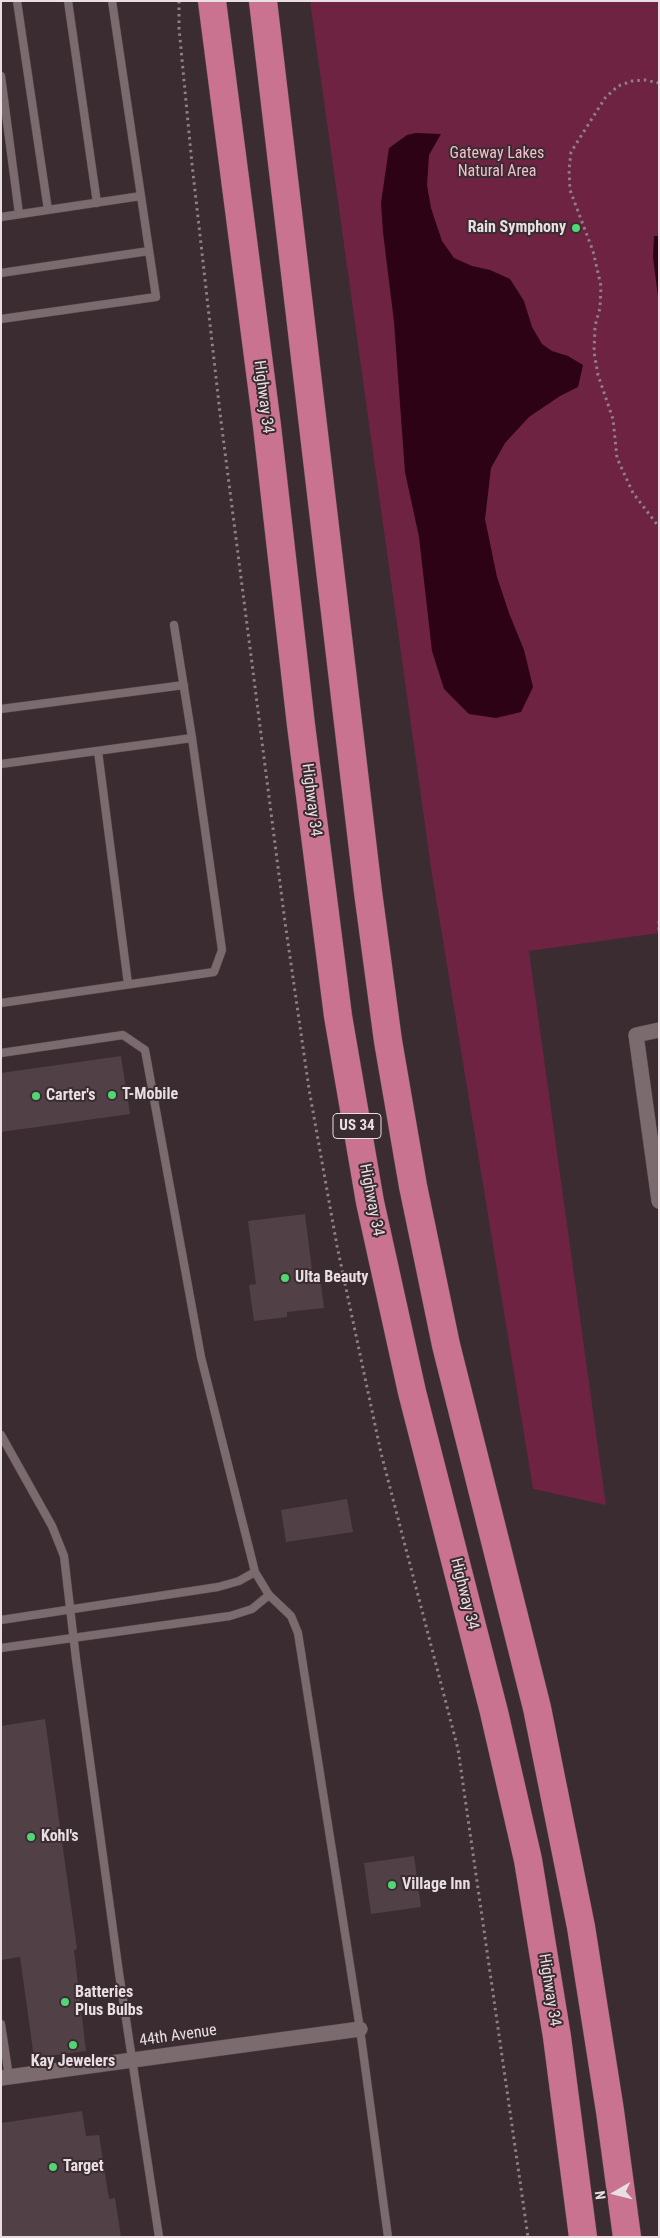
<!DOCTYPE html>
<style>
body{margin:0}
#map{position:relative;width:660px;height:2238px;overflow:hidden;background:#3a2c30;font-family:"Roboto Condensed",sans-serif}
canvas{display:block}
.frame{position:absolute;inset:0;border:2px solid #e9dfe2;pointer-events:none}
.north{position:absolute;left:590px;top:2168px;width:50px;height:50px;-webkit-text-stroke:4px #3a2c30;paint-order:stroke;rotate:262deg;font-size:14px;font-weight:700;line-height:20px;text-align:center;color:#e9dfe2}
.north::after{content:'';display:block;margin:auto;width:18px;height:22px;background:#e9dfe2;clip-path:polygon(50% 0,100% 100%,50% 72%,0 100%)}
</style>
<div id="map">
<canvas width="660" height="2238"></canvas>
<div class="frame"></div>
<div class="north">N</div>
</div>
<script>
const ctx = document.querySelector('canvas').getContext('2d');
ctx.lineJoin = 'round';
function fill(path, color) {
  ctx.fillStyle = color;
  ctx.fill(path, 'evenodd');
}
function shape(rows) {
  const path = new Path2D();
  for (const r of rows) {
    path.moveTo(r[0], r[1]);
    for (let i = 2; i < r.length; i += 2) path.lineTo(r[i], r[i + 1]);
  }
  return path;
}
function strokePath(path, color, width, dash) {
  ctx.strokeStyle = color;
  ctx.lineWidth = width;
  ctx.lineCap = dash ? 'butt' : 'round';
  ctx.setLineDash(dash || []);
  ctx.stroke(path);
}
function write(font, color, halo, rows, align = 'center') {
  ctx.font = font + ' "Roboto Condensed",sans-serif';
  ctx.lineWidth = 4;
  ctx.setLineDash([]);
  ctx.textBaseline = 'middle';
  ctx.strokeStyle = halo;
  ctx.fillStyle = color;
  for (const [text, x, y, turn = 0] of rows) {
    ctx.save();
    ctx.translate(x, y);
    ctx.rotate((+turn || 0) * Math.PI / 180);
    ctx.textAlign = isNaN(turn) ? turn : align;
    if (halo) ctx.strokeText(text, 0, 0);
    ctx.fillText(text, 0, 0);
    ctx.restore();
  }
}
fill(shape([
 [310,1,659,1,659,933,529,951,606,1505,533,1489,431,868]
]), '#6d2341');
fill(shape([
 [416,133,441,134,429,155,427,185,431,208,442,241,454,258,472,266,490,270,510,279,524,301,532,327,542,344,552,351,568,356,583,365,578,387,560,396,529,417,505,443,491,468,485,519,497,577,509,613,524,650,533,687,521,712,496,718,469,714,444,689,432,651,419,537,405,472,394,322,383,232,381,203,389,148,407,135],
 [654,236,659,236,659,304,653,257]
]), '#2d0215');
fill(shape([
 [121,1056,130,1114,1,1132,1,1073],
 [305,1214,313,1278,320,1277,324,1308,287,1312,287,1317,254,1321,249,1285,256,1284,248,1221],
 [347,1499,353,1532,286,1542,281,1510],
 [45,1719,77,1949,74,1950,86,2051,34,2058,20,1957,1,1960,1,1726],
 [414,1856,421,1907,371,1914,364,1863],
 [82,2111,86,2136,99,2135,109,2199,115,2198,121,2237,1,2237,1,2123]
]), '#514146');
const lane = shape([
 [17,1,48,210],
 [68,1,97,203],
 [1,76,19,214],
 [1,217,141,196],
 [1,273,149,251],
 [1,319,156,297,112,1],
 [174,625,192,738],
 [1,709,184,685],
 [98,751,128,984],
 [1,764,192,738,222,950,214,972,1,1003],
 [1,1053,123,1035,145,1050,201,1357,255,1572,269,1595,291,1616,298,1633,360,2029,388,2237],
 [1,1435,52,1526,64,1556,76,1659,119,1973,159,2237],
 [1,1620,218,1587,239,1581,255,1572],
 [1,1648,230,1616,252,1609,269,1595],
 [1,2024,9,2077]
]);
const street = shape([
 [659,1030,636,1035,659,1201],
 [1,2078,360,2029]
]);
const highway = shape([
 [212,1,267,426,301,725,338,1016,370,1202,412,1392,494,1712,528,1860,557,2037,583,2237],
 [263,1,368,892,388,1041,413,1186,446,1345,537,1708,581,1927,610,2111,627,2237]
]);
strokePath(lane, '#55494d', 9);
strokePath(street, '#55494d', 16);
strokePath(highway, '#55494d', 29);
strokePath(shape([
 [179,1,179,28,192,164,220,413,285,922,309,1089,337,1246,381,1453,458,1749,528,2237],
 [659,83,645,80,632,81,618,86,605,98,571,152,569,170,570,190,593,251,601,286,600,308,595,326,594,352,598,375,613,419,617,458,633,493,659,527],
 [659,921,659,932]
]), '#8d8185', 3, [2.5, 4]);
strokePath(lane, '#7b6a6e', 8);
strokePath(street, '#7b6a6e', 15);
strokePath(highway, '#ca7391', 28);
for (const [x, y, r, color] of [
 [576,228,5,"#52d673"],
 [112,1095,5,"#52d673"],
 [36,1096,5,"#52d673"],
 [285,1278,5,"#52d673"],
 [31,1837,5,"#52d673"],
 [392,1885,5,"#52d673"],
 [65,2002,5,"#52d673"],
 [73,2045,5,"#52d673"],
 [53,2167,5,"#52d673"]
]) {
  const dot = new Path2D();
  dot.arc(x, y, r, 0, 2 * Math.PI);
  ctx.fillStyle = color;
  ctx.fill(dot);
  strokePath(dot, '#3a2c30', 2);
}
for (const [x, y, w] of [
 [357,1126,48]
]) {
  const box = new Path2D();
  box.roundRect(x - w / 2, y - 12.5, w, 25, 4);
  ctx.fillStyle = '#3a2c30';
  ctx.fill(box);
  strokePath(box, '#e9dfe2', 1);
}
write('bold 15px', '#e9dfe2', null, [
 ["US 34",357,1126]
]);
write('16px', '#f3bfcf', '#3a2c30', [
 ["Gateway Lakes",497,154],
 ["Natural Area",497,172]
]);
write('bold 16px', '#e9dfe2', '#3a2c30', [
 ["Rain Symphony",566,228,"right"],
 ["T-Mobile",122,1095],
 ["Carter's",46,1096],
 ["Ulta Beauty",295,1278],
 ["Kohl's",41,1837],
 ["Village Inn",402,1885],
 ["Batteries",75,1993],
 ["Plus Bulbs",75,2011],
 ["Kay Jewelers",73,2062,"center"],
 ["Target",63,2167]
], 'left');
write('16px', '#e9dfe2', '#3a2c30', [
 ["Highway 34",263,397,83],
 ["Highway 34",311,800,83],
 ["Highway 34",371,1200,79],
 ["Highway 34",464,1594,76],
 ["Highway 34",549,1990,81],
 ["44th Avenue",178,2036,-8]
]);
</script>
